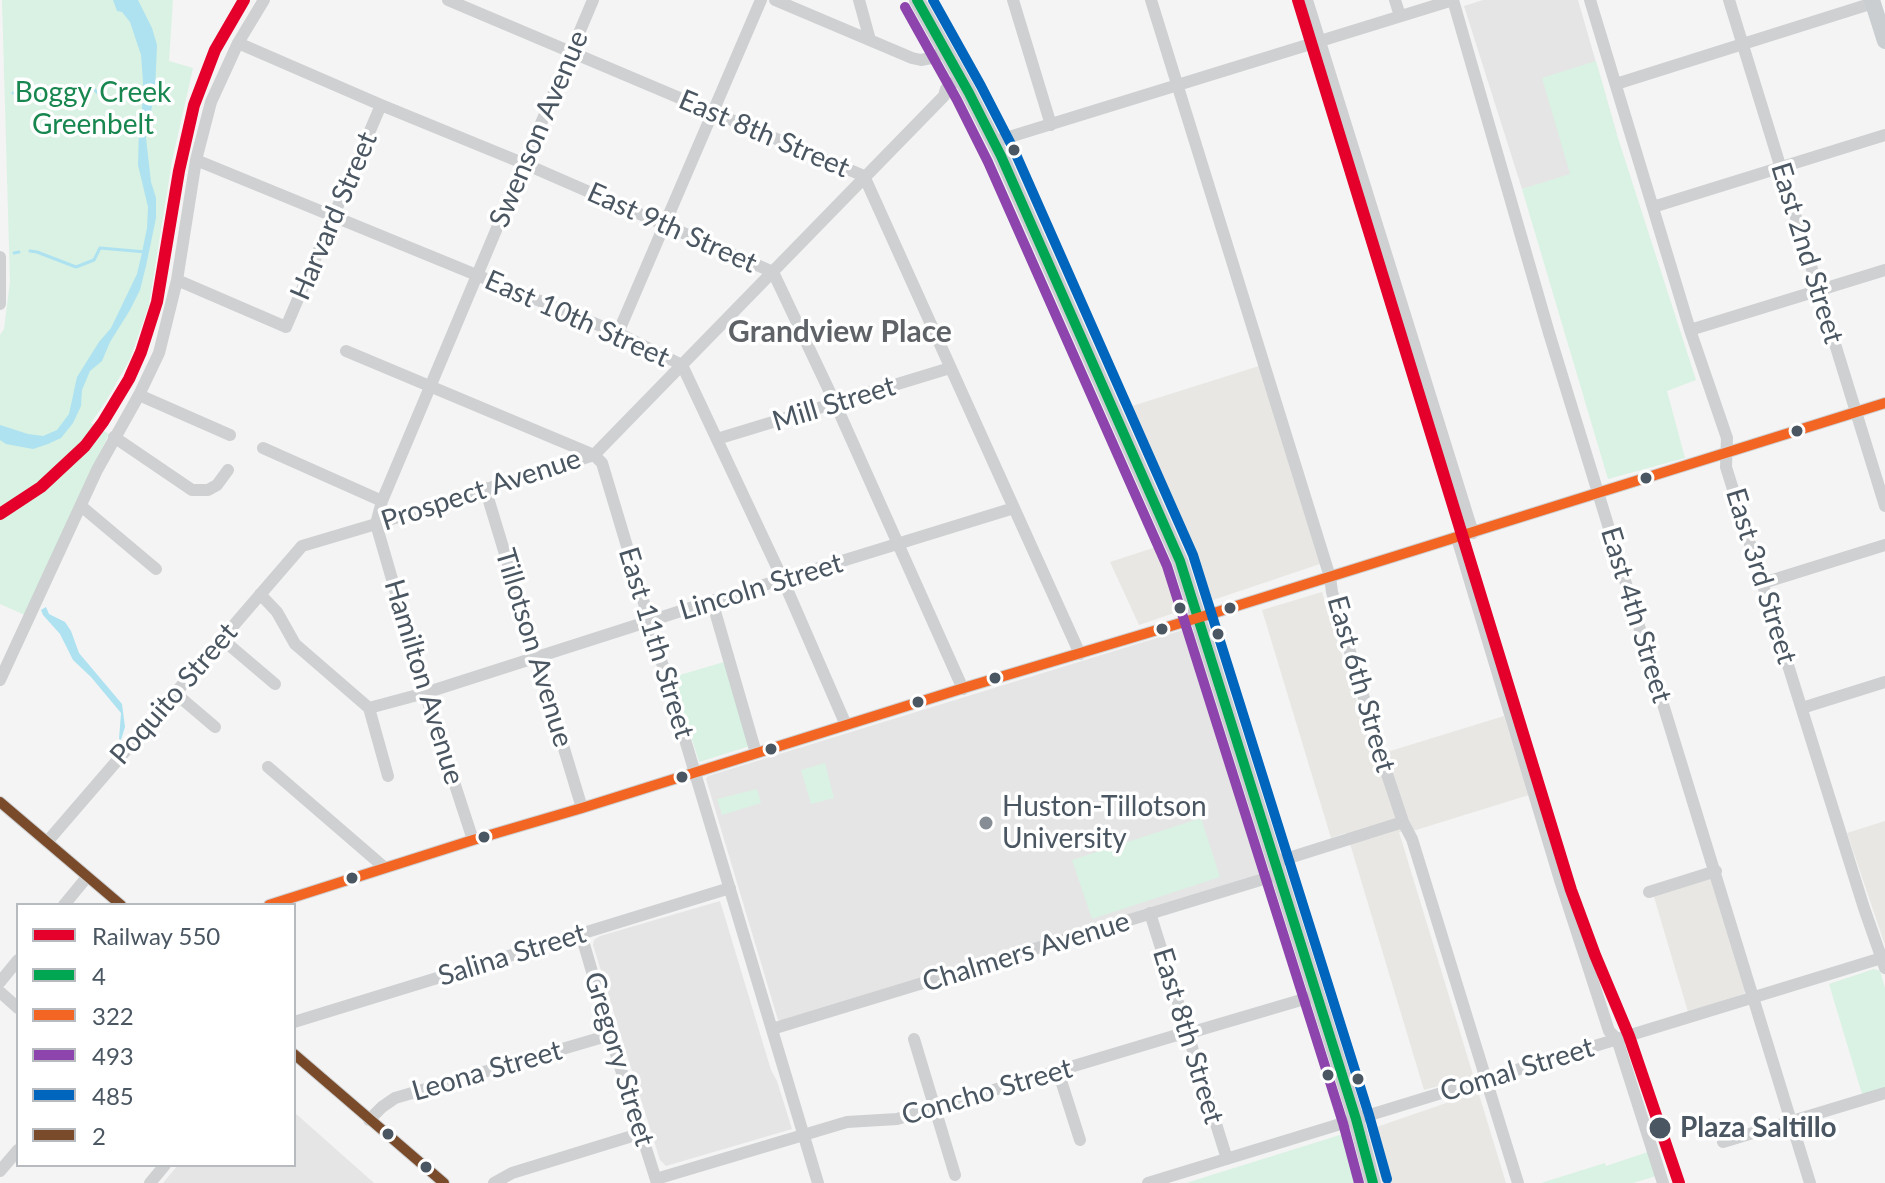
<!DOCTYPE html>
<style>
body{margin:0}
#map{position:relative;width:1885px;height:1183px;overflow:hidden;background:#f4f4f4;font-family:Lato,sans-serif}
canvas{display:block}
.legend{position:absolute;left:16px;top:903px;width:280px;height:264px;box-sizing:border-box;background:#fff;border:2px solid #b7bbc0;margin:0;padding:10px 14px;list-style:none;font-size:24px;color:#4a5661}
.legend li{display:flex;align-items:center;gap:16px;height:40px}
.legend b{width:40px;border:2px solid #b7bbc0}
</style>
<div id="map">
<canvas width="1885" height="1183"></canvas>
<ul class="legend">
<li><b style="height:10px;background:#e4002b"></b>Railway 550</li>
<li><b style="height:10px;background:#00a651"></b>4</li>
<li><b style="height:10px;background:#f26522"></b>322</li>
<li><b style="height:10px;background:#8e44ad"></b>493</li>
<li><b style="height:10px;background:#0065bd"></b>485</li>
<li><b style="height:10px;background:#7a4b2a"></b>2</li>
</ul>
</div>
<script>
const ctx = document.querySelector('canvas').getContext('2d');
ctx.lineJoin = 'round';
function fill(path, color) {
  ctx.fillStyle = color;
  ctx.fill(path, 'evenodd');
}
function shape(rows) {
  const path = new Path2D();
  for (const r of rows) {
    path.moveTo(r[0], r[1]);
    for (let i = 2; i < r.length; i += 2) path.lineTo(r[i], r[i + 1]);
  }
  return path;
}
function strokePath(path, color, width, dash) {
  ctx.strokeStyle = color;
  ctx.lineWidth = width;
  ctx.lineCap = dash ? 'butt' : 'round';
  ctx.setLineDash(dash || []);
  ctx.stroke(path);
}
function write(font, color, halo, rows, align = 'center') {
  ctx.font = font + ' Lato,sans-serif';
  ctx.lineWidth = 7;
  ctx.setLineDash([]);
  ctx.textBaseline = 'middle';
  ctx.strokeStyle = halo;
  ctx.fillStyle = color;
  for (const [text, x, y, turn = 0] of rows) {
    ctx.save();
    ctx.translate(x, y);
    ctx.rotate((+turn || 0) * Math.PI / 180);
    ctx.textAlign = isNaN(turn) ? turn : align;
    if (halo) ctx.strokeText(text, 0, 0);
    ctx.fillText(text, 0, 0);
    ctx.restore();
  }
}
fill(shape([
 [1259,366,1320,564,1213,600,1182,521,1129,407],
 [1156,547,1180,611,1139,625,1110,562],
 [1322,592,1374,756,1504,716,1529,795,1416,830,1399,832,1506,1183,1382,1183,1368,1130,1452,1101,1446,1084,1424,1090,1351,847,1346,833,1331,838,1262,610],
 [1885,821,1885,945,1847,833],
 [1709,879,1714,881,1747,990,1743,994,1688,1012,1654,897,1656,894]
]), '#e8e7e3');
fill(shape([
 [1483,0,1578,0,1617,135,1570,175,1522,189,1464,6],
 [1189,628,1194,633,1268,868,1266,872,781,1021,778,1020,706,779,708,776],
 [720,901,771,1070,777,1081,792,1129,666,1166,660,1160,617,1023,593,945,594,940,600,936],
 [294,1112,374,1183,163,1183,178,1165,294,1165]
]), '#e6e5e6');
fill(shape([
 [2,0,173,0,169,61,193,68,172,161,149,305,130,359,106,401,91,423,109,434,25,615,0,604,0,335,4,329,10,282],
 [1596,61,1617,135,1696,380,1667,391,1685,458,1608,479,1522,189,1570,174,1542,78],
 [724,662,750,746,699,762,673,677],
 [825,763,834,798,811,804,801,770],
 [757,789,761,803,722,815,717,799],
 [1201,818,1220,877,1092,919,1072,860],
 [1874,969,1880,971,1885,988,1885,1089,1862,1094,1829,984],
 [1343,1134,1346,1136,1359,1183,1186,1183],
 [1648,1152,1656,1176,1633,1183,1541,1183,1605,1163,1606,1166]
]), '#d9f2e3');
fill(shape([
 [113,0,138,0,152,28,157,45,155,91,146,138,151,182,156,198,156,218,146,266,140,290,130,310,110,342,102,361,90,371,82,390,81,406,73,423,61,438,48,444,33,449,6,444,0,440,0,425,28,434,43,436,57,430,69,414,77,377,99,342,111,328,137,274,141,257,147,228,148,207,138,165,139,128,142,110,143,82,141,55,130,22,122,12,117,11],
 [46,607,49,614,65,622,71,631,79,653,122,704,125,727,121,740,119,739,121,713,91,677,73,660,60,634,43,615,41,610]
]), '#aee2f0');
strokePath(shape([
 [13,93,48,95,92,87,107,103,144,90],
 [30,251,37,252,76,267,94,260,100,248,146,252],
 [14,253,19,252]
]), '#aee2f0', 3);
strokePath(shape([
 [448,0,864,176,1080,654],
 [775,0,912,58,921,60,931,58,945,51],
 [859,0,870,40],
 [1013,0,1051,125],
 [1151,0,1330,577,1332,592,1386,771,1403,822,1412,839,1518,1183],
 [1307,0,1473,533],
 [1395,0,1400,16],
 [1453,0,1549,333,1810,1183],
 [1590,0,1690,330,1727,438,1726,467,1864,908,1885,968],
 [1729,0,1885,506],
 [238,43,381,105,525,164,773,272,835,403,963,689],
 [1616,84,1873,3],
 [993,142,1453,0],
 [196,160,618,333,682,365,783,580,846,725],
 [1653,207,1885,135],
 [0,257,0,304],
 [177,280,286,327,381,105],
 [1690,330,1885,270],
 [618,333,761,0],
 [346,351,594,455,602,463,818,1183],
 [139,395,230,435],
 [114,437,192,490,208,490,217,485,228,470],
 [717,439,950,368],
 [263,448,382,501],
 [485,488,582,808],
 [81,506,156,569],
 [1457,538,1560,880,1609,1031,1617,1039,1663,1183],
 [1763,583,1885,545],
 [260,594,277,612,295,644,369,708,388,776],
 [712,601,756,753],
 [222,639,275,684],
 [0,680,97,470,139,395,159,353,177,280,196,160,211,102,238,43,264,0],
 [175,693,215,727],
 [369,708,425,693,712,601,1014,508],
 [1802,708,1885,682],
 [268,767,385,868],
 [0,802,121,905],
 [473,840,425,693,376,524,382,501,593,0],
 [47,842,302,546,376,524,594,455,944,96,946,89,960,77],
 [1276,862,1403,822],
 [1649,892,1716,871],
 [64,905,87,877],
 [269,905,473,840,582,808,967,687,1214,613,1885,403],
 [1150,913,1227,1159],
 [581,934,616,1054,657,1183],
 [0,982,18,960],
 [0,992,18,1008],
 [294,1022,730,888],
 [772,1029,1280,874],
 [914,1039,955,1175],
 [294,1054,444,1183],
 [1058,1071,1080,1140],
 [369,1120,382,1107,395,1098,610,1035],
 [1723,1142,1885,1093],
 [0,1171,18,1150],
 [656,1179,847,1122,897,1119,1187,1032,1196,1031,1318,995],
 [150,1183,165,1165],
 [494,1183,512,1173,642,1133],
 [1148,1183,1885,957]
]), '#ced0d2', 12);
strokePath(shape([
 [917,0,969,93,1001,156,1180,561,1356,1119,1373,1183],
 [1872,0,1885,41]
]), '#caced1', 16);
strokePath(shape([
 [917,0,969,93,1001,156,1180,561,1356,1119,1373,1183]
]), '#00a651', 10);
strokePath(shape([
 [269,905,473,840,582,808,967,687,1214,613,1885,403]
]), '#f26522', 10);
strokePath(shape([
 [905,7,957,100,988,162,1167,566,1343,1123,1359,1183]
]), '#8e44ad', 10);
strokePath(shape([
 [933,0,981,86,1014,150,1193,555,1369,1115,1387,1179]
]), '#0065bd', 10);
strokePath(shape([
 [0,802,121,905],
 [294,1054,444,1183]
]), '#7a4b2a', 10);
strokePath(shape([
 [1298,0,1571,890,1595,955,1629,1036,1679,1183],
 [0,514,41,487,85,446,103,422,129,379,141,352,157,302,179,171,194,105,215,50,244,0]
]), '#e4002b', 12);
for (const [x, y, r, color] of [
 [1014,150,7,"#4a5661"],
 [1797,431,7,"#4a5661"],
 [1646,478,7,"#4a5661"],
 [1180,608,7,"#4a5661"],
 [1230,608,7,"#4a5661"],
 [1162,629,7,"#4a5661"],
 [1218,634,7,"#4a5661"],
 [995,678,7,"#4a5661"],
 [918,702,7,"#4a5661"],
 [771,749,7,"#4a5661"],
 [682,777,7,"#4a5661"],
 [986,823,8,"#868d94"],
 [484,837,7,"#4a5661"],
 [352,878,7,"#4a5661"],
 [1328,1075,7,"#4a5661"],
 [1358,1079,7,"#4a5661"],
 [1660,1128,12,"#4a5661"],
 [388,1134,7,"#4a5661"],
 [426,1167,7,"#4a5661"]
]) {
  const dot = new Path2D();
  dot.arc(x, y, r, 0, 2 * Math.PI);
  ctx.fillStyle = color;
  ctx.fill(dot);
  strokePath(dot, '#fff', 3);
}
write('28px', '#17864f', '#fff', [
 ["Boggy Creek",93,93],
 ["Greenbelt",93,125]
]);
write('28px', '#4a5661', '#fff', [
 ["Swenson Avenue",539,129,-67],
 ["East 8th Street",764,134,23],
 ["Harvard Street",334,216,-67],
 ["East 9th Street",672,228,24],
 ["East 2nd Street",1807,253,73],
 ["East 10th Street",577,319,24],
 ["Mill Street",834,404,-17],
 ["Prospect Avenue",481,490,-18],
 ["East 3rd Street",1761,576,73],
 ["Lincoln Street",761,587,-17],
 ["East 4th Street",1636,615,73],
 ["East 11th Street",656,643,73],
 ["Tillotson Avenue",534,648,73],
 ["Hamilton Avenue",424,682,73],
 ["East 6th Street",1361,684,74],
 ["Poquito Street",174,694,-49],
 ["Chalmers Avenue",1026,952,-17],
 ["Salina Street",512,955,-17],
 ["East 8th Street",1188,1036,73],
 ["Gregory Street",619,1059,73],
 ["Comal Street",1517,1070,-17],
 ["Leona Street",487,1071,-16],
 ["Concho Street",987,1092,-16]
]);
write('28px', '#4a5661', '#fff', [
 ["Huston-Tillotson",1002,807],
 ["University",1002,839]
], 'left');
write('bold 28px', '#4a5661', '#fff', [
 ["Plaza Saltillo",1680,1128]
], 'left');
write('bold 30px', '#5f6368', '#fff', [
 ["Grandview Place",840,332]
]);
</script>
